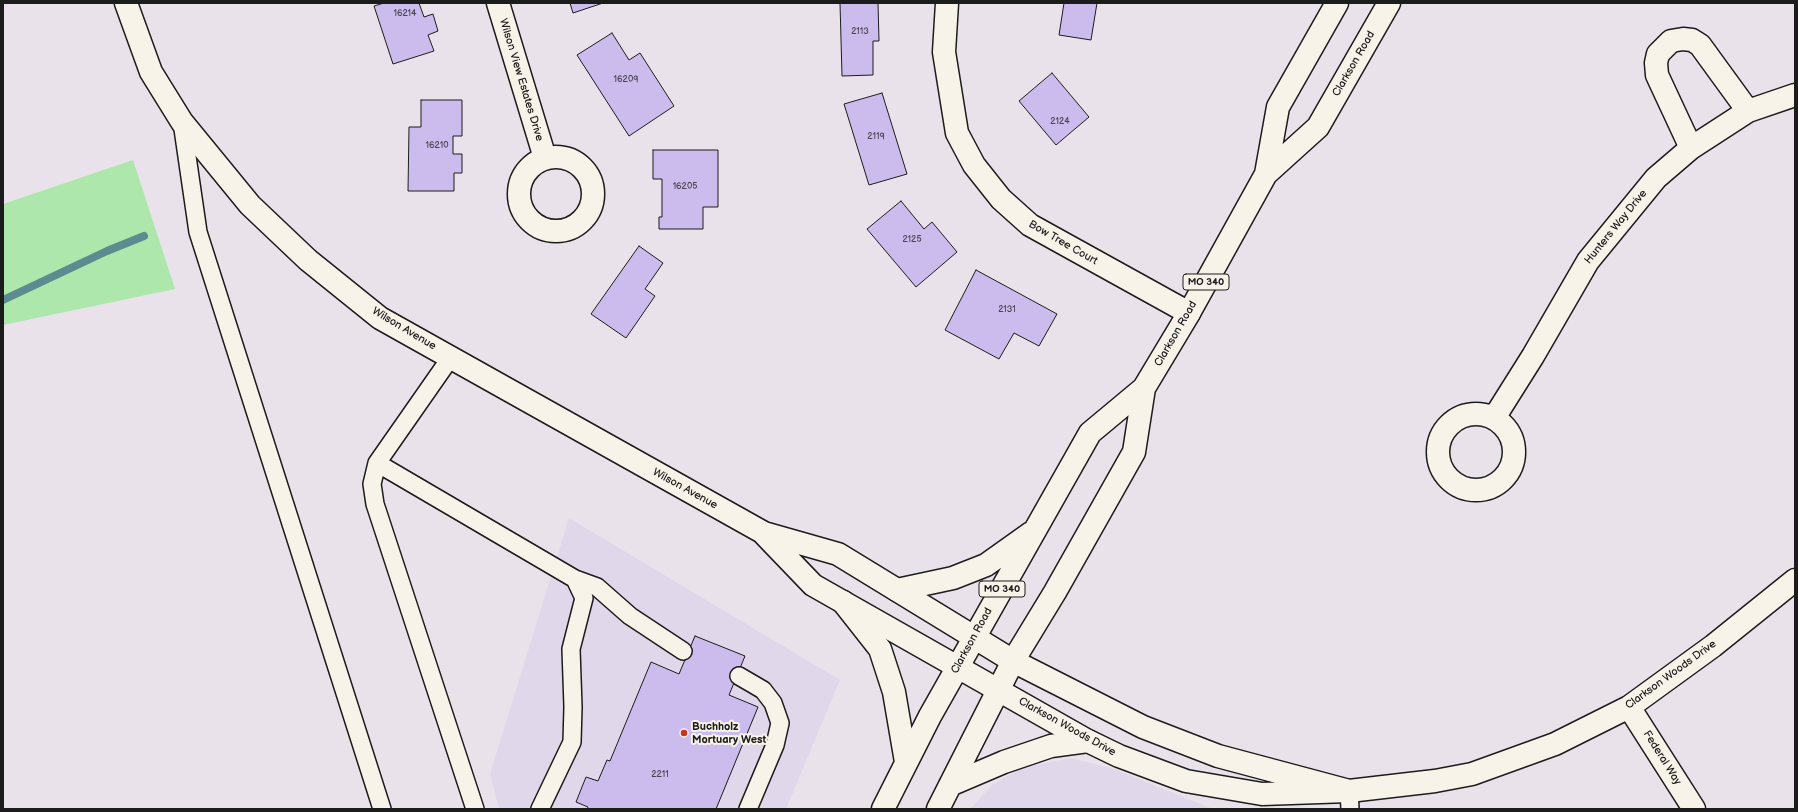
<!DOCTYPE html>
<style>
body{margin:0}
#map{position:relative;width:1798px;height:812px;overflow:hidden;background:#eae2ea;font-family:"Balsamiq Sans",sans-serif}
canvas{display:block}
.frame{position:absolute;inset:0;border:4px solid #1c1c1c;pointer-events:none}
</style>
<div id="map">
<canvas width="1798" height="812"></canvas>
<div class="frame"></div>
</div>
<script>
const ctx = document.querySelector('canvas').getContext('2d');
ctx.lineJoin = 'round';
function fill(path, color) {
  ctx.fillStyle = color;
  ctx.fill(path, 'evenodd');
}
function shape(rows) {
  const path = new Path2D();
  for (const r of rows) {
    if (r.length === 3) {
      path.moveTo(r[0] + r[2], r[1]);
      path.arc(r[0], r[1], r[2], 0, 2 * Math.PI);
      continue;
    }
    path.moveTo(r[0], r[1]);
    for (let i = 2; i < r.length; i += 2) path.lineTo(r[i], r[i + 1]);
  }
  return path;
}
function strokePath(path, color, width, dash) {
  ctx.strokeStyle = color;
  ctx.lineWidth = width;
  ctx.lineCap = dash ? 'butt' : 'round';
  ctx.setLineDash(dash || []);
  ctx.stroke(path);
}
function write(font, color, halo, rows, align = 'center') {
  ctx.font = font + ' "Balsamiq Sans",sans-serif';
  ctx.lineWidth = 4;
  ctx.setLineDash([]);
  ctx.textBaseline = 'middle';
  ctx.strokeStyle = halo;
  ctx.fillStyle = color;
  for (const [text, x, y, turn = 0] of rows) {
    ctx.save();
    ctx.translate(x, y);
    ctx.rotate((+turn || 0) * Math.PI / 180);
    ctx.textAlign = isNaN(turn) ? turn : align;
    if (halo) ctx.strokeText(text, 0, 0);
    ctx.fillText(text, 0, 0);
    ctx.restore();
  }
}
fill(shape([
 [569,518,840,680,786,809,499,809,490,774],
 [1071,758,1114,769,1213,809,970,809,992,785,1021,768]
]), '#e1d7eb');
fill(shape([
 [133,160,175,289,3,325,3,204]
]), '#ade7ac');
strokePath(shape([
 [3,300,107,251,144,236]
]), '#5c8c90', 8);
const building = shape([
 [384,3,419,3,424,17,433,14,438,31,428,35,434,51,393,64,374,6,384,3],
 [570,3,603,3,573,13,570,3],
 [840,3,878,3,879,41,873,41,873,75,842,76,840,3],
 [1061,3,1097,3,1091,40,1059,35,1064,3,1061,3],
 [612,33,629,60,640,53,674,106,629,136,577,55,612,33],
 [1052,73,1089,117,1056,145,1019,101,1052,73],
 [882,93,907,174,869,185,844,104,882,93],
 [421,100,462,100,462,136,453,136,453,154,462,154,462,173,454,173,454,191,408,191,409,127,421,127,421,100],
 [653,150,718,150,718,207,703,207,703,229,659,229,659,217,662,217,662,179,653,179,653,150],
 [901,201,924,229,932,222,957,252,916,287,867,229,901,201],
 [639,246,663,263,645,289,655,296,626,338,591,314,639,246],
 [976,270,1057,314,1039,346,1014,333,999,359,945,330,976,270],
 [695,636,745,656,729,695,758,707,716,809,587,809,588,807,576,802,586,777,598,781,607,760,610,761,651,662,679,674,695,636]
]);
fill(building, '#ccbced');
strokePath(building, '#1c1c1c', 1);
const service = shape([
 [182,122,198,232,382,809],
 [451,357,377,463,372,484,375,504,475,809],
 [377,463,575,579,584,598,571,649,573,707,572,742,540,809],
 [575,579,597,587,630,616,683,651],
 [739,676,763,690,773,703,780,723,775,745,748,809],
 [1349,791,1350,809]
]);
const minor = shape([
 [126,3,151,72,182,122,250,205,308,260,380,318,764,533,838,554,1013,661,1143,727,1218,756,1349,791],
 [498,3,545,158],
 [947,3,944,52,957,133,974,165,1001,199,1030,225,1189,313],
 [1691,148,1657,75,1656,63,1658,54,1671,41,1683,39,1692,40,1700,45,1748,111],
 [556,194,37],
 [1476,452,38],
 [1494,418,1533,356,1588,261,1656,178,1691,148,1748,111,1795,95],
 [764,534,813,585,1088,741,1119,756,1186,781,1262,794,1349,791,1435,781,1472,774,1555,744,1629,707,1713,646,1795,580],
 [1629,707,1694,809]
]);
const primary = shape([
 [1266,174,1278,107,1337,3],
 [897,590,953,578,986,565,1031,533],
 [843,602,880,649,894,692,906,762],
 [950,785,1004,762,1051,746,1088,741],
 [883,809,930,716,1090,433,1144,388,1189,313,1266,174,1318,127,1389,3],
 [938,809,1013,661,1055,592,1134,452,1144,388]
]);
strokePath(service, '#1c1c1c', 20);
strokePath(minor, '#1c1c1c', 25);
strokePath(primary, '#1c1c1c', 25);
strokePath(service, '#f7f3e8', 17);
strokePath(minor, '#f7f3e8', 22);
strokePath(primary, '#f7f3e8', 22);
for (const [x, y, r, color] of [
 [684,733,4,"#c8321e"]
]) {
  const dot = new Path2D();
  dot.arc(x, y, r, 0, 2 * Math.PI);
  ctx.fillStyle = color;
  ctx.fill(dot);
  strokePath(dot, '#f7f3e8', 1.5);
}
write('9px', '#484450', null, [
 ["16214",405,14],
 ["2113",860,32],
 ["16209",626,80],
 ["2124",1060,122],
 ["2119",876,137],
 ["16210",437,146],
 ["16205",685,187],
 ["2125",912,240],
 ["2131",1007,310],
 ["2211",660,775]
]);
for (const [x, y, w] of [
 [1206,282,46],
 [1002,589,46]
]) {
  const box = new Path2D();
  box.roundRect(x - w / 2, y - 8, w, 16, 3);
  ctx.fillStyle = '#f7f3e8';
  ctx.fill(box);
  strokePath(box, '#1c1c1c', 1);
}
write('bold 10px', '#1c1c1c', null, [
 ["MO 340",1206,282],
 ["MO 340",1002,589]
]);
write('11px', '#1c1c1c', '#f7f3e8', [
 ["Clarkson Road",1354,64,-60],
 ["Wilson View Estates Drive",521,80,73],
 ["Hunters Way Drive",1616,227,-51],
 ["Bow Tree Court",1063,243,30],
 ["Wilson Avenue",404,329,31],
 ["Clarkson Road",1176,334,-60],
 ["Wilson Avenue",685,489,29],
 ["Clarkson Road",972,641,-61],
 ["Clarkson Woods Drive",1671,675,-36],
 ["Clarkson Woods Drive",1067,727,29],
 ["Federal Way",1662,758,58]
]);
write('bold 11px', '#1c1c1c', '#f7f3e8', [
 ["Buchholz",692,727],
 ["Mortuary West",692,740]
], 'left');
</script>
